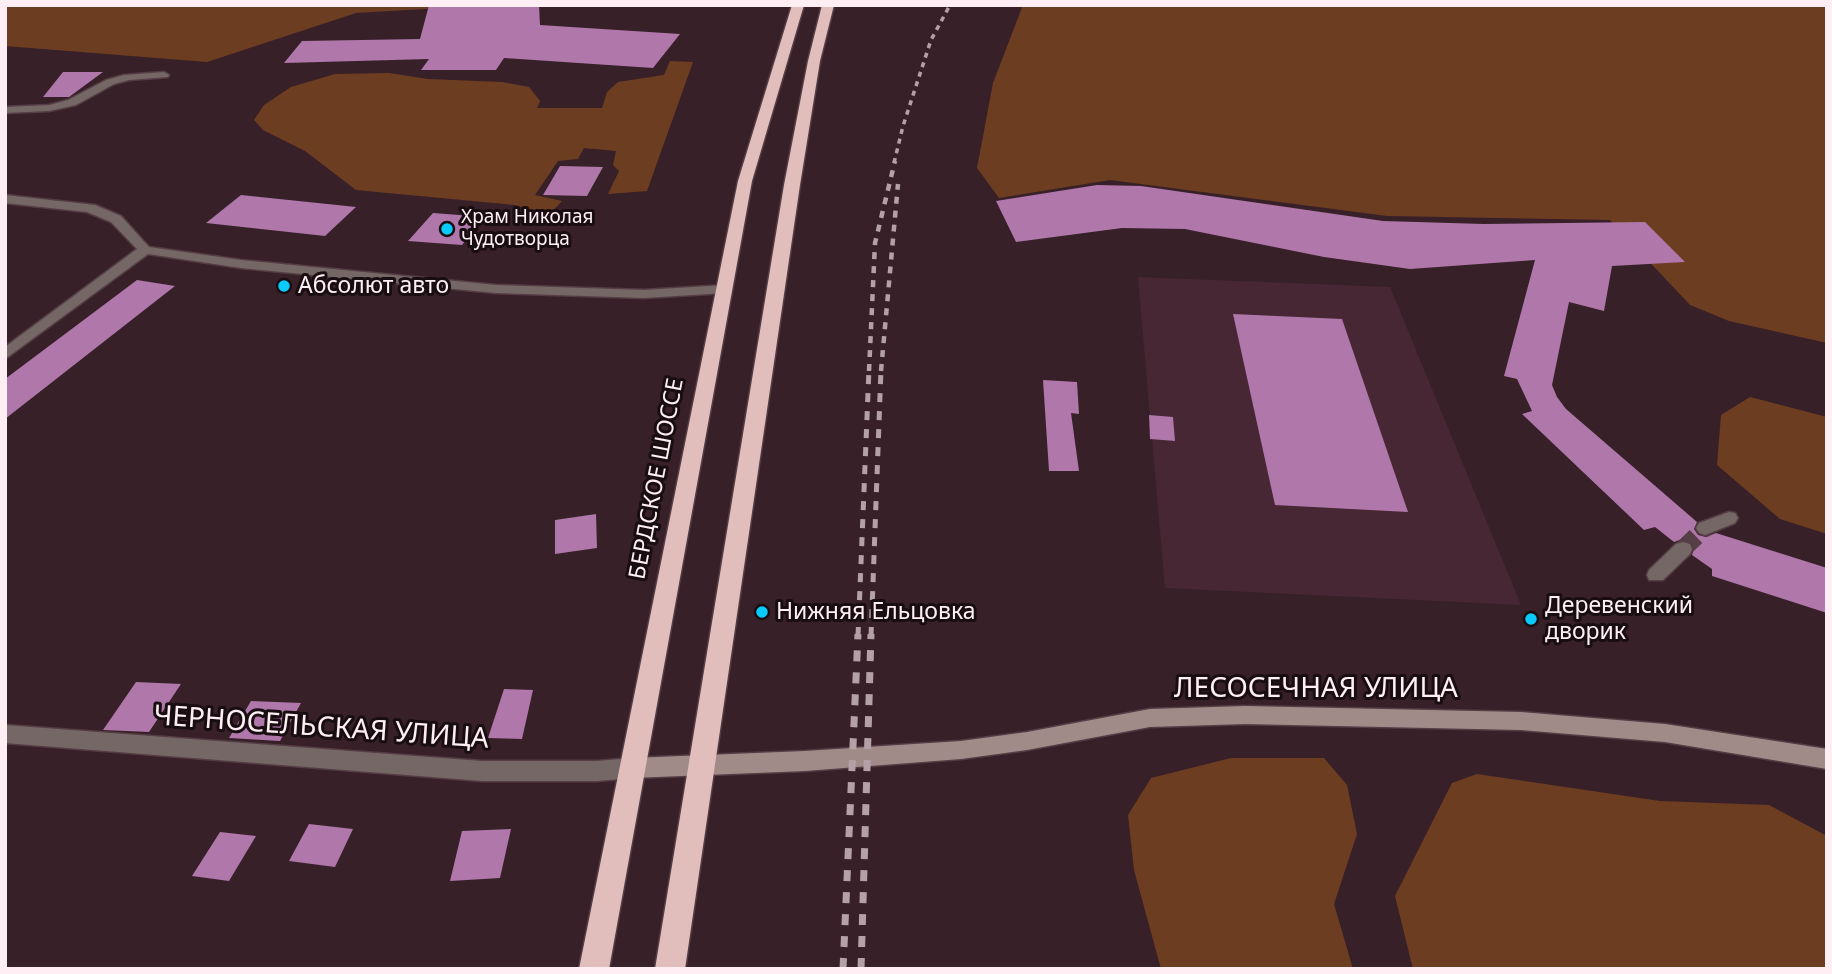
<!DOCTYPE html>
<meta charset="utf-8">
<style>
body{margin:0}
#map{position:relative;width:1832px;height:974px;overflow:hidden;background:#382029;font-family:"Noto Sans",sans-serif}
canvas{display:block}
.frame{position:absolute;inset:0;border:7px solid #ffeef3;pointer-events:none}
</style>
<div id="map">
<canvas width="1832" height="974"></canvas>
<div class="frame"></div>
</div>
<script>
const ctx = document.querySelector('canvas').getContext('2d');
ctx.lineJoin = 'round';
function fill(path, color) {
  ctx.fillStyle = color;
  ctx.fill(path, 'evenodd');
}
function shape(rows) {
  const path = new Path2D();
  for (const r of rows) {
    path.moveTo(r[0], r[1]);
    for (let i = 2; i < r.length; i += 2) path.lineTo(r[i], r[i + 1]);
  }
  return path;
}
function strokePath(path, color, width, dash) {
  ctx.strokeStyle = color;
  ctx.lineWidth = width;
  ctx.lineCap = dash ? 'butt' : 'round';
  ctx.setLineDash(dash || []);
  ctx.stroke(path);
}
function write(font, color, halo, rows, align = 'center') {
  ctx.font = font + ' "Noto Sans",sans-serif';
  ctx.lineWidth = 6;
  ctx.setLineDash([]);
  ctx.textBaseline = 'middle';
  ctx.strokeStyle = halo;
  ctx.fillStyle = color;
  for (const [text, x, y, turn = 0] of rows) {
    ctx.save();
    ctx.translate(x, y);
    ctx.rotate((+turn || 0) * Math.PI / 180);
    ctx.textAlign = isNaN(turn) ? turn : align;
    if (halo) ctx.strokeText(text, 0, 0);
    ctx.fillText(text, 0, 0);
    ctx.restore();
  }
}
fill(shape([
 [1138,277,1390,287,1521,605,1165,588]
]), '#462733');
fill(shape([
 [5,5,493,5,356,13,207,62,5,46],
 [1023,5,1827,5,1827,343,1729,321,1690,305,1610,220,1387,216,1110,180,999,198,977,168,993,83],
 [670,61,693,62,647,191,608,194,619,171,613,165,616,151,584,148,578,159,558,161,535,195,562,201,549,215,515,205,356,190,305,151,263,130,254,120,264,105,291,87,335,74,389,73,428,79,502,82,529,87,540,101,537,108,602,108,607,92,618,82,664,75],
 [1750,397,1827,417,1827,534,1780,519,1717,465,1721,415],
 [1231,758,1324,758,1347,785,1357,834,1334,904,1353,969,1161,969,1134,870,1128,815,1151,778],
 [1477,774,1660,801,1769,805,1827,836,1827,969,1413,969,1395,896,1452,783]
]), '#6d3d21');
fill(shape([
 [429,5,539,5,540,25,680,34,653,68,504,58,496,70,421,70,429,59,284,63,302,41,420,39],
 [63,72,103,72,69,97,43,97],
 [560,166,603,167,587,196,543,195],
 [1097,185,1141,186,1383,221,1484,224,1645,222,1685,262,1612,266,1604,311,1569,302,1552,385,1557,397,1566,409,1697,522,1694,529,1698,535,1706,537,1716,533,1827,568,1827,613,1712,576,1712,569,1692,555,1694,548,1691,541,1682,539,1674,542,1655,527,1644,530,1522,414,1532,411,1517,379,1504,376,1535,260,1410,269,1324,257,1185,229,1122,228,1016,242,996,201],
 [241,195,356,207,325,236,206,223],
 [433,213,485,217,462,245,408,241],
 [137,280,175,286,5,419,5,379],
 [1233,314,1342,319,1408,512,1275,505],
 [1043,380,1077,382,1079,414,1071,413,1079,471,1049,471],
 [1149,415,1173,417,1175,441,1150,439],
 [596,514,597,548,555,554,555,520],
 [136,682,181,684,149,732,103,730],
 [504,689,533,690,522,739,488,738],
 [251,701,301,703,280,741,229,738],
 [309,824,353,829,335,867,289,861],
 [511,829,500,878,450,881,462,831],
 [220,832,256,836,229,881,192,876]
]), '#af77aa');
strokePath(shape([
 [1683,549,1705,528]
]), '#563f47', 18, [18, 9]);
const street = shape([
 [164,72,169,75,168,77,129,80,114,84,76,105,49,111,5,113,5,107,49,105,68,100,106,80,124,75,164,72],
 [5,195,95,205,121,216,149,247,241,260,496,285,644,290,725,285,732,289,725,293,644,298,496,293,241,268,148,254,5,359,5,347,137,249,111,222,87,212,5,203,5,195],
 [1729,512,1735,513,1738,518,1735,523,1705,535,1699,533,1696,528,1699,523,1729,512],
 [1683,542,1690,544,1692,549,1690,554,1663,580,1649,580,1647,575,1649,570,1676,544,1683,542],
 [5,725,482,761,597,761,632,758,640,761,643,768,640,775,632,778,597,781,482,781,5,743,5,725]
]);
const secondary = shape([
 [1245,706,1521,712,1665,724,1827,749,1827,769,1665,742,1521,730,1245,724,1150,727,1027,750,961,759,805,771,632,778,624,775,621,768,624,761,632,758,805,751,961,741,1027,732,1150,709,1245,706]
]);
const highway = shape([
 [792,5,804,5,752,181,609,969,579,969,738,181,792,5],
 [822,5,834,5,820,61,800,185,685,969,655,969,784,185,808,61,822,5]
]);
strokePath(street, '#543d45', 3);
strokePath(secondary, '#543d45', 3);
strokePath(highway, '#543d45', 3);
fill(street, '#756766');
fill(secondary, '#a18b89');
fill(highway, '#e1bebc');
strokePath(shape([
 [894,163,903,126,931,40,950,5]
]), '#b4a1a7', 3.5, [5, 5]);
strokePath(shape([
 [869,371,875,243,895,161],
 [881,371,898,184]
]), '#b4a1a7', 4.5, [7, 7]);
strokePath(shape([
 [858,636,869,369],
 [871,636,881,369]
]), '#b4a1a7', 5, [9, 9]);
strokePath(shape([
 [843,969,858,634],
 [861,969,871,634]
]), '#b4a1a7', 7, [11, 11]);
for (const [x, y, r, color] of [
 [447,229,7,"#09cafa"],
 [284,286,7,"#09cafa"],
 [762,612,7,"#09cafa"],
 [1531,619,7,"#09cafa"]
]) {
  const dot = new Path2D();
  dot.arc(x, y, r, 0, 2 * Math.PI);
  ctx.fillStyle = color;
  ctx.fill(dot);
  strokePath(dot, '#180e11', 2.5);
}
write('19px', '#ffeef3', '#180e11', [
 ["Храм Николая",461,218],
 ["Чудотворца",461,240]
], 'left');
write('23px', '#ffeef3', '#180e11', [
 ["Абсолют авто",298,286],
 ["Деревенский",1545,606],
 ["дворик",1545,632],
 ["Нижняя Ельцовка",776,612]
], 'left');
write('23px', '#ffeef3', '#180e11', [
 ["БЕРДСКОЕ ШОССЕ",657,479,-79]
]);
write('28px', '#ffeef3', '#180e11', [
 ["ЛЕСОСЕЧНАЯ УЛИЦА",1316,689],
 ["ЧЕРНОСЕЛЬСКАЯ УЛИЦА",321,728,4]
]);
</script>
